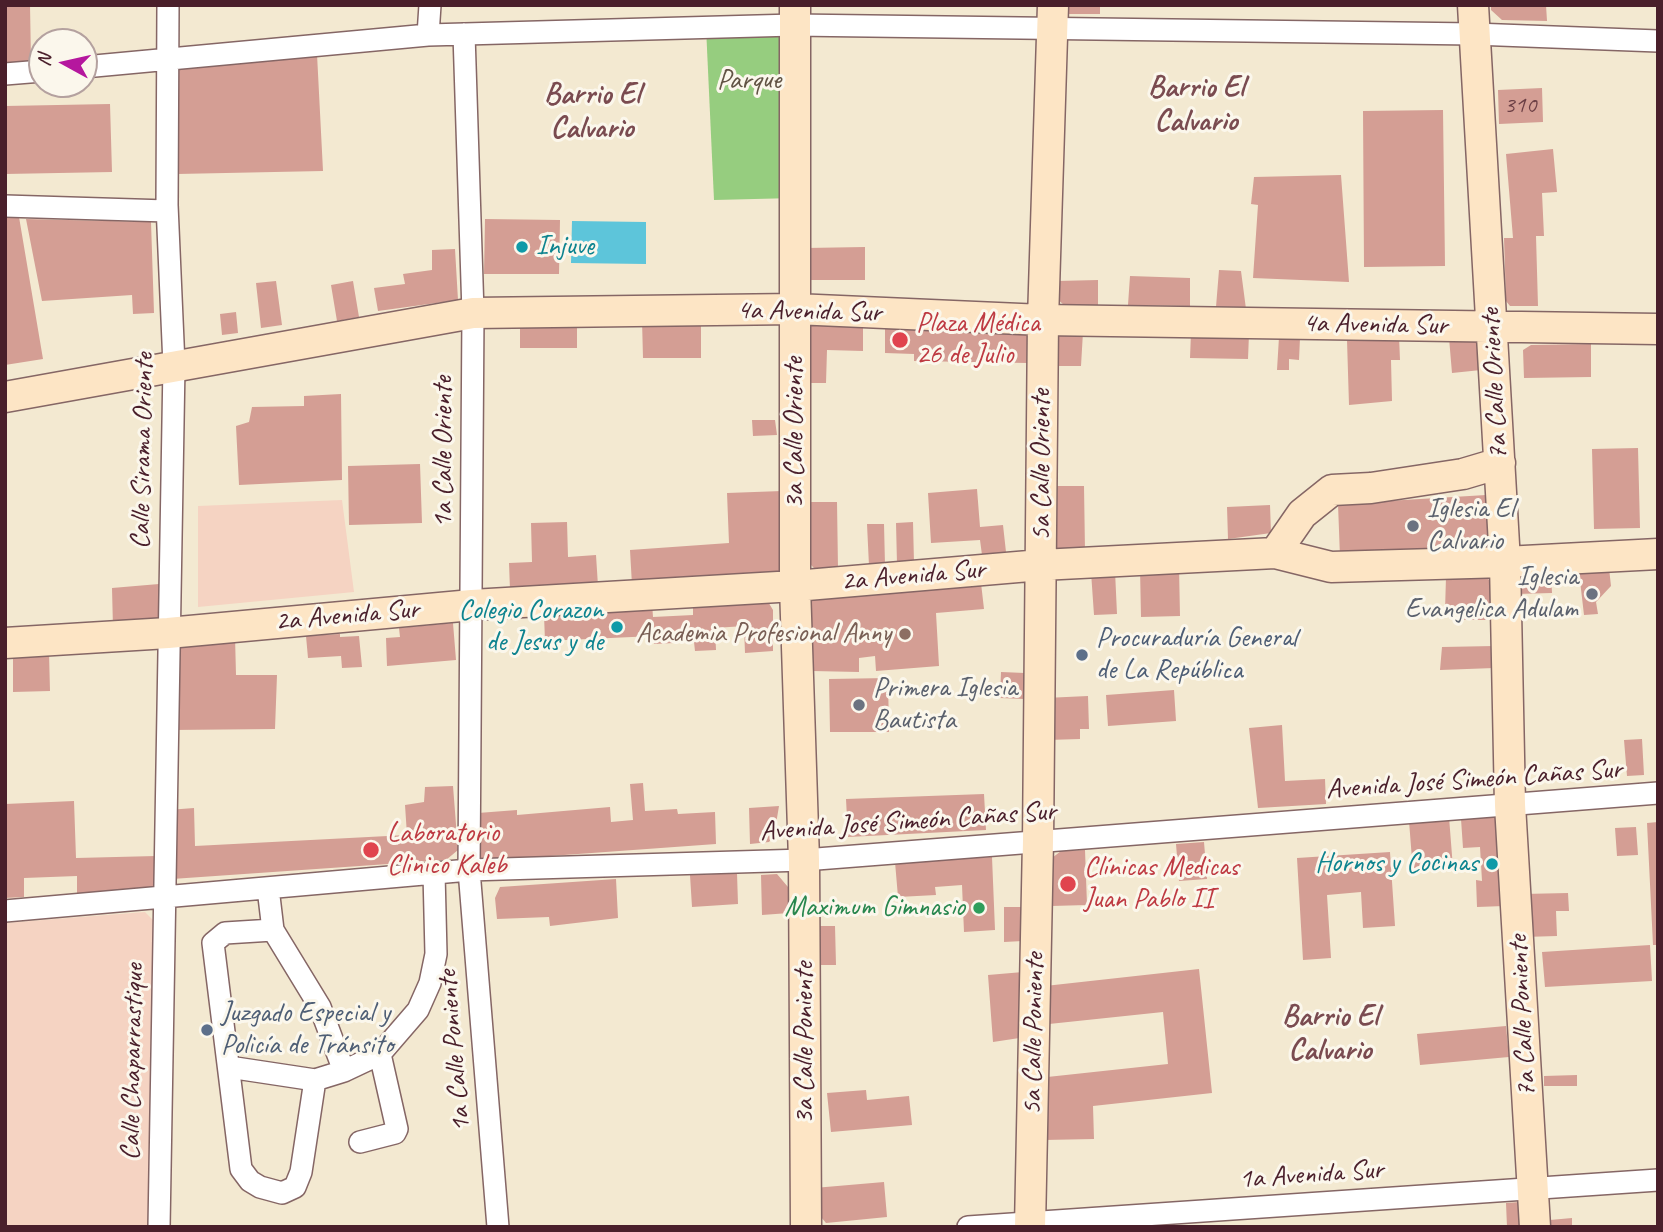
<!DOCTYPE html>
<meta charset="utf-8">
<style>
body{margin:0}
#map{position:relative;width:1663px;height:1232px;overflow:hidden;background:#f3e9d1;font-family:Caveat,sans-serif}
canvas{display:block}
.frame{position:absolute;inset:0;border:7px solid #4a1f2b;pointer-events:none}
.north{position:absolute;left:28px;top:28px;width:70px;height:70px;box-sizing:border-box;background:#fbf7ec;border:2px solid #b4a19f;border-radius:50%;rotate:278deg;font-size:19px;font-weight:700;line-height:28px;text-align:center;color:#4a1f2b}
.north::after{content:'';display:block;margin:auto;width:24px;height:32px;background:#b5179e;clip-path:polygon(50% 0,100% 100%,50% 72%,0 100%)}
</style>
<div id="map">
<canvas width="1663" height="1232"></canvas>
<div class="frame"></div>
<div class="north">N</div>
</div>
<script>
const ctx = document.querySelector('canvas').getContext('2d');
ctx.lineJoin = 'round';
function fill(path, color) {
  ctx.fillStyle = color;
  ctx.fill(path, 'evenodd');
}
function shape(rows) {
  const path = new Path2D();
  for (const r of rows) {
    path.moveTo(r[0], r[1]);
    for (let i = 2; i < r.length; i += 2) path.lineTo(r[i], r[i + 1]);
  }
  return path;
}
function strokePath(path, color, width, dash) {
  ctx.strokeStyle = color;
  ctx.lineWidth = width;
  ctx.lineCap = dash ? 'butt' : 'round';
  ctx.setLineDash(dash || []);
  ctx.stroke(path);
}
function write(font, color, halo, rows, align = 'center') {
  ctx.font = font + ' Caveat,sans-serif';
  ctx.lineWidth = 6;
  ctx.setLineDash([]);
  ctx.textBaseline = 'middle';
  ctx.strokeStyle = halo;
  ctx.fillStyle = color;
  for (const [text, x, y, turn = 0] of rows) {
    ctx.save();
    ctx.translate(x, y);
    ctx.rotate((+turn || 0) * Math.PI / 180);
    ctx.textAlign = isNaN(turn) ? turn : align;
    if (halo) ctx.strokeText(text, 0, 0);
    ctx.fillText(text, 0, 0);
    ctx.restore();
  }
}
fill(shape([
 [342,500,354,592,198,607,198,506],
 [145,912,155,922,152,1227,5,1227,5,923]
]), '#f5d3c2');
fill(shape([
 [787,25,795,198,714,200,706,27]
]), '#96cd7f');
fill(shape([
 [572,221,646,222,646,264,571,263]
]), '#5dc5da');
fill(shape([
 [5,5,30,5,31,61,5,63],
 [1060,5,1100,5,1100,14,1060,14],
 [1491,5,1546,5,1547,21,1502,20,1491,10],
 [317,54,323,171,177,174,174,68],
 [1542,88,1543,122,1499,124,1498,90],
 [110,104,112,172,5,174,5,106],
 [1443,110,1445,266,1364,267,1363,111],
 [1553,149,1557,192,1542,193,1544,236,1536,236,1538,306,1510,306,1506,301,1504,238,1513,238,1506,154],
 [1341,175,1349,282,1253,278,1258,205,1251,204,1254,177],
 [5,217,19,217,43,359,5,365],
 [26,219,151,222,154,313,133,314,132,295,42,301],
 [485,219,560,220,559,274,484,274],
 [865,247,865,280,807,280,806,248],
 [455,249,458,300,378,311,374,288,405,284,403,274,432,270,432,250],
 [1219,270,1241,271,1246,309,1216,307],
 [1130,276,1190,278,1190,306,1128,305],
 [1098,280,1098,305,1064,305,1056,298,1057,281],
 [276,281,282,325,261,328,256,283],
 [353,281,359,317,337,321,331,285],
 [236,312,238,333,222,335,220,314],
 [701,319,701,358,643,358,642,320],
 [577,321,577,348,520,348,520,322],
 [806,321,863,322,863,351,827,350,826,383,805,383],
 [885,326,1020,329,1028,336,1027,363,914,361,914,354,885,353],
 [1054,331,1083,332,1081,366,1053,366],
 [1191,333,1249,334,1248,359,1190,358],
 [1399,336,1400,360,1391,360,1392,401,1349,405,1347,340],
 [1279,337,1300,338,1299,360,1289,359,1289,370,1277,370],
 [1449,338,1479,341,1481,370,1452,373],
 [1591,344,1591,377,1524,378,1523,350,1531,345],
 [341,394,342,480,239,485,236,426,249,422,252,407,304,406,304,396],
 [752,420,775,420,777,435,753,436],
 [1638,448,1640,528,1594,529,1592,449],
 [420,464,422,523,349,525,348,466],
 [1047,486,1084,486,1085,551,1059,552,1049,543],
 [977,489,980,527,1003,525,1006,552,982,555,980,540,931,543,928,493],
 [782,491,787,576,632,585,630,550,729,543,727,493],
 [1486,495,1489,548,1340,557,1338,504],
 [808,502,837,502,838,569,816,570,808,562],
 [1270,505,1271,533,1228,539,1227,507],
 [567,522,568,557,596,555,598,586,510,590,509,563,532,562,531,523],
 [913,522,914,563,897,564,896,523],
 [867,524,884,524,885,565,869,566],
 [1179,567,1180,616,1141,617,1140,568],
 [1609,568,1611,586,1596,602,1598,614,1584,615,1579,572],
 [1115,571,1117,614,1094,615,1091,572],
 [1522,571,1551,571,1552,593,1516,594,1515,578],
 [1446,577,1486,577,1494,585,1494,620,1462,620,1461,610,1445,611],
 [981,583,984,609,936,613,939,666,876,671,875,656,859,658,859,672,812,671,810,598],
 [159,584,162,624,113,628,112,588],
 [767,600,773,610,773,651,745,653,744,626,715,628,716,650,695,651,694,642,654,644,654,636,545,641,544,615,652,603,653,617,693,615,693,604],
 [453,623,456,660,387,666,386,638,400,637,399,628],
 [340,634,340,637,359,636,362,667,342,668,341,656,308,658,306,636],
 [235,636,236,675,277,675,275,729,171,730,174,649,182,641],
 [1494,646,1494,668,1440,670,1442,647],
 [13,652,49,652,50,691,13,692],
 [1001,672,1025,673,1024,699,1000,698],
 [888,678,889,732,830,732,829,679],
 [1174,690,1176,721,1108,726,1106,695],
 [1088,696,1089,729,1080,729,1080,739,1047,740,1045,698],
 [1282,725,1285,781,1325,779,1326,804,1258,808,1249,728],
 [1642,739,1644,775,1627,776,1624,740],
 [643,783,645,811,677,809,678,814,715,812,716,844,481,861,478,813,517,810,517,815,610,807,611,822,633,820,630,784],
 [453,786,458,850,446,860,172,879,168,810,194,808,195,846,407,835,405,805,424,802,425,787],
 [984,794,986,830,848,837,846,799],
 [74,801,76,858,156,856,156,892,77,895,77,876,24,878,24,897,5,898,5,804],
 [779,806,774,836,769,842,750,844,749,808],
 [1500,816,1504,906,1477,907,1476,880,1482,881,1480,847,1463,848,1461,819],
 [1449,817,1453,868,1413,872,1409,821],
 [1658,822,1658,945,1653,945,1647,823],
 [1636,827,1638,855,1617,856,1615,828],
 [1204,842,1207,879,1179,881,1176,844],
 [1085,850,1087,905,1051,906,1052,858,1061,851],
 [1390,852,1395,926,1363,928,1361,892,1327,895,1331,958,1303,960,1297,858],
 [992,857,995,930,964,932,962,885,935,887,936,895,898,897,895,862],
 [737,873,738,904,692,907,690,875],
 [777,874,788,887,789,913,762,915,761,875],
 [616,879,618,918,550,926,549,917,497,919,495,898,500,887],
 [1568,893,1569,911,1556,911,1557,936,1524,937,1523,894],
 [1004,907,1022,907,1023,941,1004,942],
 [817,926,835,926,836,965,817,965],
 [1650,945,1652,981,1545,987,1542,952],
 [1199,969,1212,1093,1093,1106,1094,1139,1044,1140,1038,1078,1168,1064,1163,1012,1049,1024,1045,986],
 [1023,972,1026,1037,993,1042,988,975],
 [1506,1026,1509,1057,1420,1065,1417,1034],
 [1577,1075,1577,1086,1544,1086,1544,1076],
 [866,1090,867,1100,909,1096,912,1125,831,1132,827,1093],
 [884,1182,887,1217,826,1223,816,1211,814,1188],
 [1520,1202,1525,1225,1507,1227,1506,1203],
 [1572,1218,1572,1227,1550,1227,1550,1220]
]), '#d49e94');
const street = shape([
 [464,34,473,313,469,870,498,1227],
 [428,35,430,5],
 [84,67,428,35,794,25,1474,34,1658,41],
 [5,74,42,71],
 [5,206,167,211],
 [268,888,273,930,320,1007,344,1071],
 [5,911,469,870,804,860,1658,793],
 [273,930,225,933,213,943,241,1169,250,1181,260,1187,282,1193,295,1187,301,1172,315,1080],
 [229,1067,315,1080,344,1071,380,1054,418,1010,430,983,436,954,434,873],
 [360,1142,395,1133,397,1129,380,1054],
 [159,1227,174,365,167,205,168,5],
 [968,1227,1658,1180]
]);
const secondary = shape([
 [795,5,795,586,804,860,806,1227],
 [1473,5,1505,562,1510,805,1535,1227],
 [5,397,473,313,795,309,1043,320,1658,329],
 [1275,553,1302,514,1332,490,1371,488,1463,474,1500,463],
 [5,643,168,633,472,605,795,586,1041,565,1275,553,1331,567,1505,562,1658,554],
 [1030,1227,1038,841,1043,320,1053,5]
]);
strokePath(street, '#856665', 24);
strokePath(secondary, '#856665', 33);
strokePath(street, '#fff', 21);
strokePath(secondary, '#fde5c5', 30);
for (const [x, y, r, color] of [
 [522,247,7,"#0f9aa8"],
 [900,340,9,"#e0444e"],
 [1413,526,7,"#6b7280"],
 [1592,594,7,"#6b7280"],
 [617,627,7,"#0f9aa8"],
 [905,634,7,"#8d6e63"],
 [1082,655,7,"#5c6f8a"],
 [859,705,7,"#6b7280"],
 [371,850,9,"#e0444e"],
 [1492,864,7,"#0f9aa8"],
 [1068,884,9,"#e0444e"],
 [979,908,7,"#2e9e5b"],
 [207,1030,7,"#5c6f8a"]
]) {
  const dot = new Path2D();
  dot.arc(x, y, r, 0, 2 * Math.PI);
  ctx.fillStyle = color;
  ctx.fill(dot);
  strokePath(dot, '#fbf7ec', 2.5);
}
write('24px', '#6c3f45', null, [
 ["310",1520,106]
]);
write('28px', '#615344', '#fbf7ec', [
 ["Parque",749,81]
]);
write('28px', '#0d838f', '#fbf7ec', [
 ["Injuve",536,247,"left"],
 ["Colegio Corazon",603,611],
 ["de Jesus y de",603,643],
 ["Hornos y Cocinas",1478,864]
], 'right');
write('28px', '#4a1f2b', '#fbf7ec', [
 ["4a Avenida Sur",809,312,1],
 ["4a Avenida Sur",1375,325,1],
 ["7a Calle Oriente",1495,384,-93],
 ["3a Calle Oriente",795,433,-90],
 ["Calle Sirama Oriente",143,451,-89],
 ["1a Calle Oriente",444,452,-90],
 ["5a Calle Oriente",1042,465,-90],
 ["2a Avenida Sur",913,576,-5],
 ["2a Avenida Sur",347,616,-5],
 ["Avenida José Simeón Cañas Sur",1474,780,-4],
 ["Avenida José Simeón Cañas Sur",908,822,-4],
 ["7a Calle Poniente",1523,1016,-93],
 ["5a Calle Poniente",1034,1034,-89],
 ["3a Calle Poniente",805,1043,-90],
 ["1a Calle Poniente",455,1051,-95],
 ["Calle Chaparrastique",133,1062,-89],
 ["1a Avenida Sur",1311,1175,-4]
]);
write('28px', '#be3a42', '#fbf7ec', [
 ["Plaza Médica",916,324],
 ["26 de Julio",916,356],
 ["Laboratorio",387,834],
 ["Clinico Kaleb",387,866],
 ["Clínicas Medicas",1084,868],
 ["Juan Pablo II",1084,900]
], 'left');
write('28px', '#5b616d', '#fbf7ec', [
 ["Iglesia El",1427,510],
 ["Calvario",1427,542],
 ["Iglesia",1578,578,"right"],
 ["Evangelica Adulam",1578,610,"right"],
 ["Primera Iglesia",873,689],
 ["Bautista",873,721]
], 'left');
write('28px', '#785e54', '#fbf7ec', [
 ["Academia Profesional Anny",891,634]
], 'right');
write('28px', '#4e5e75', '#fbf7ec', [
 ["Procuraduría General",1096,639],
 ["de La República",1096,671],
 ["Juzgado Especial y",221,1014],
 ["Policía de Tránsito",221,1046]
], 'left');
write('28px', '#27864d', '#fbf7ec', [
 ["Maximum Gimnasio",965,908]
], 'right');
write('bold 30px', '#7a4b50', '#fbf7ec', [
 ["Barrio El",1196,88],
 ["Calvario",1196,122],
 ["Barrio El",592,95],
 ["Calvario",592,129],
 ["Barrio El",1330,1017],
 ["Calvario",1330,1051]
]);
</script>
